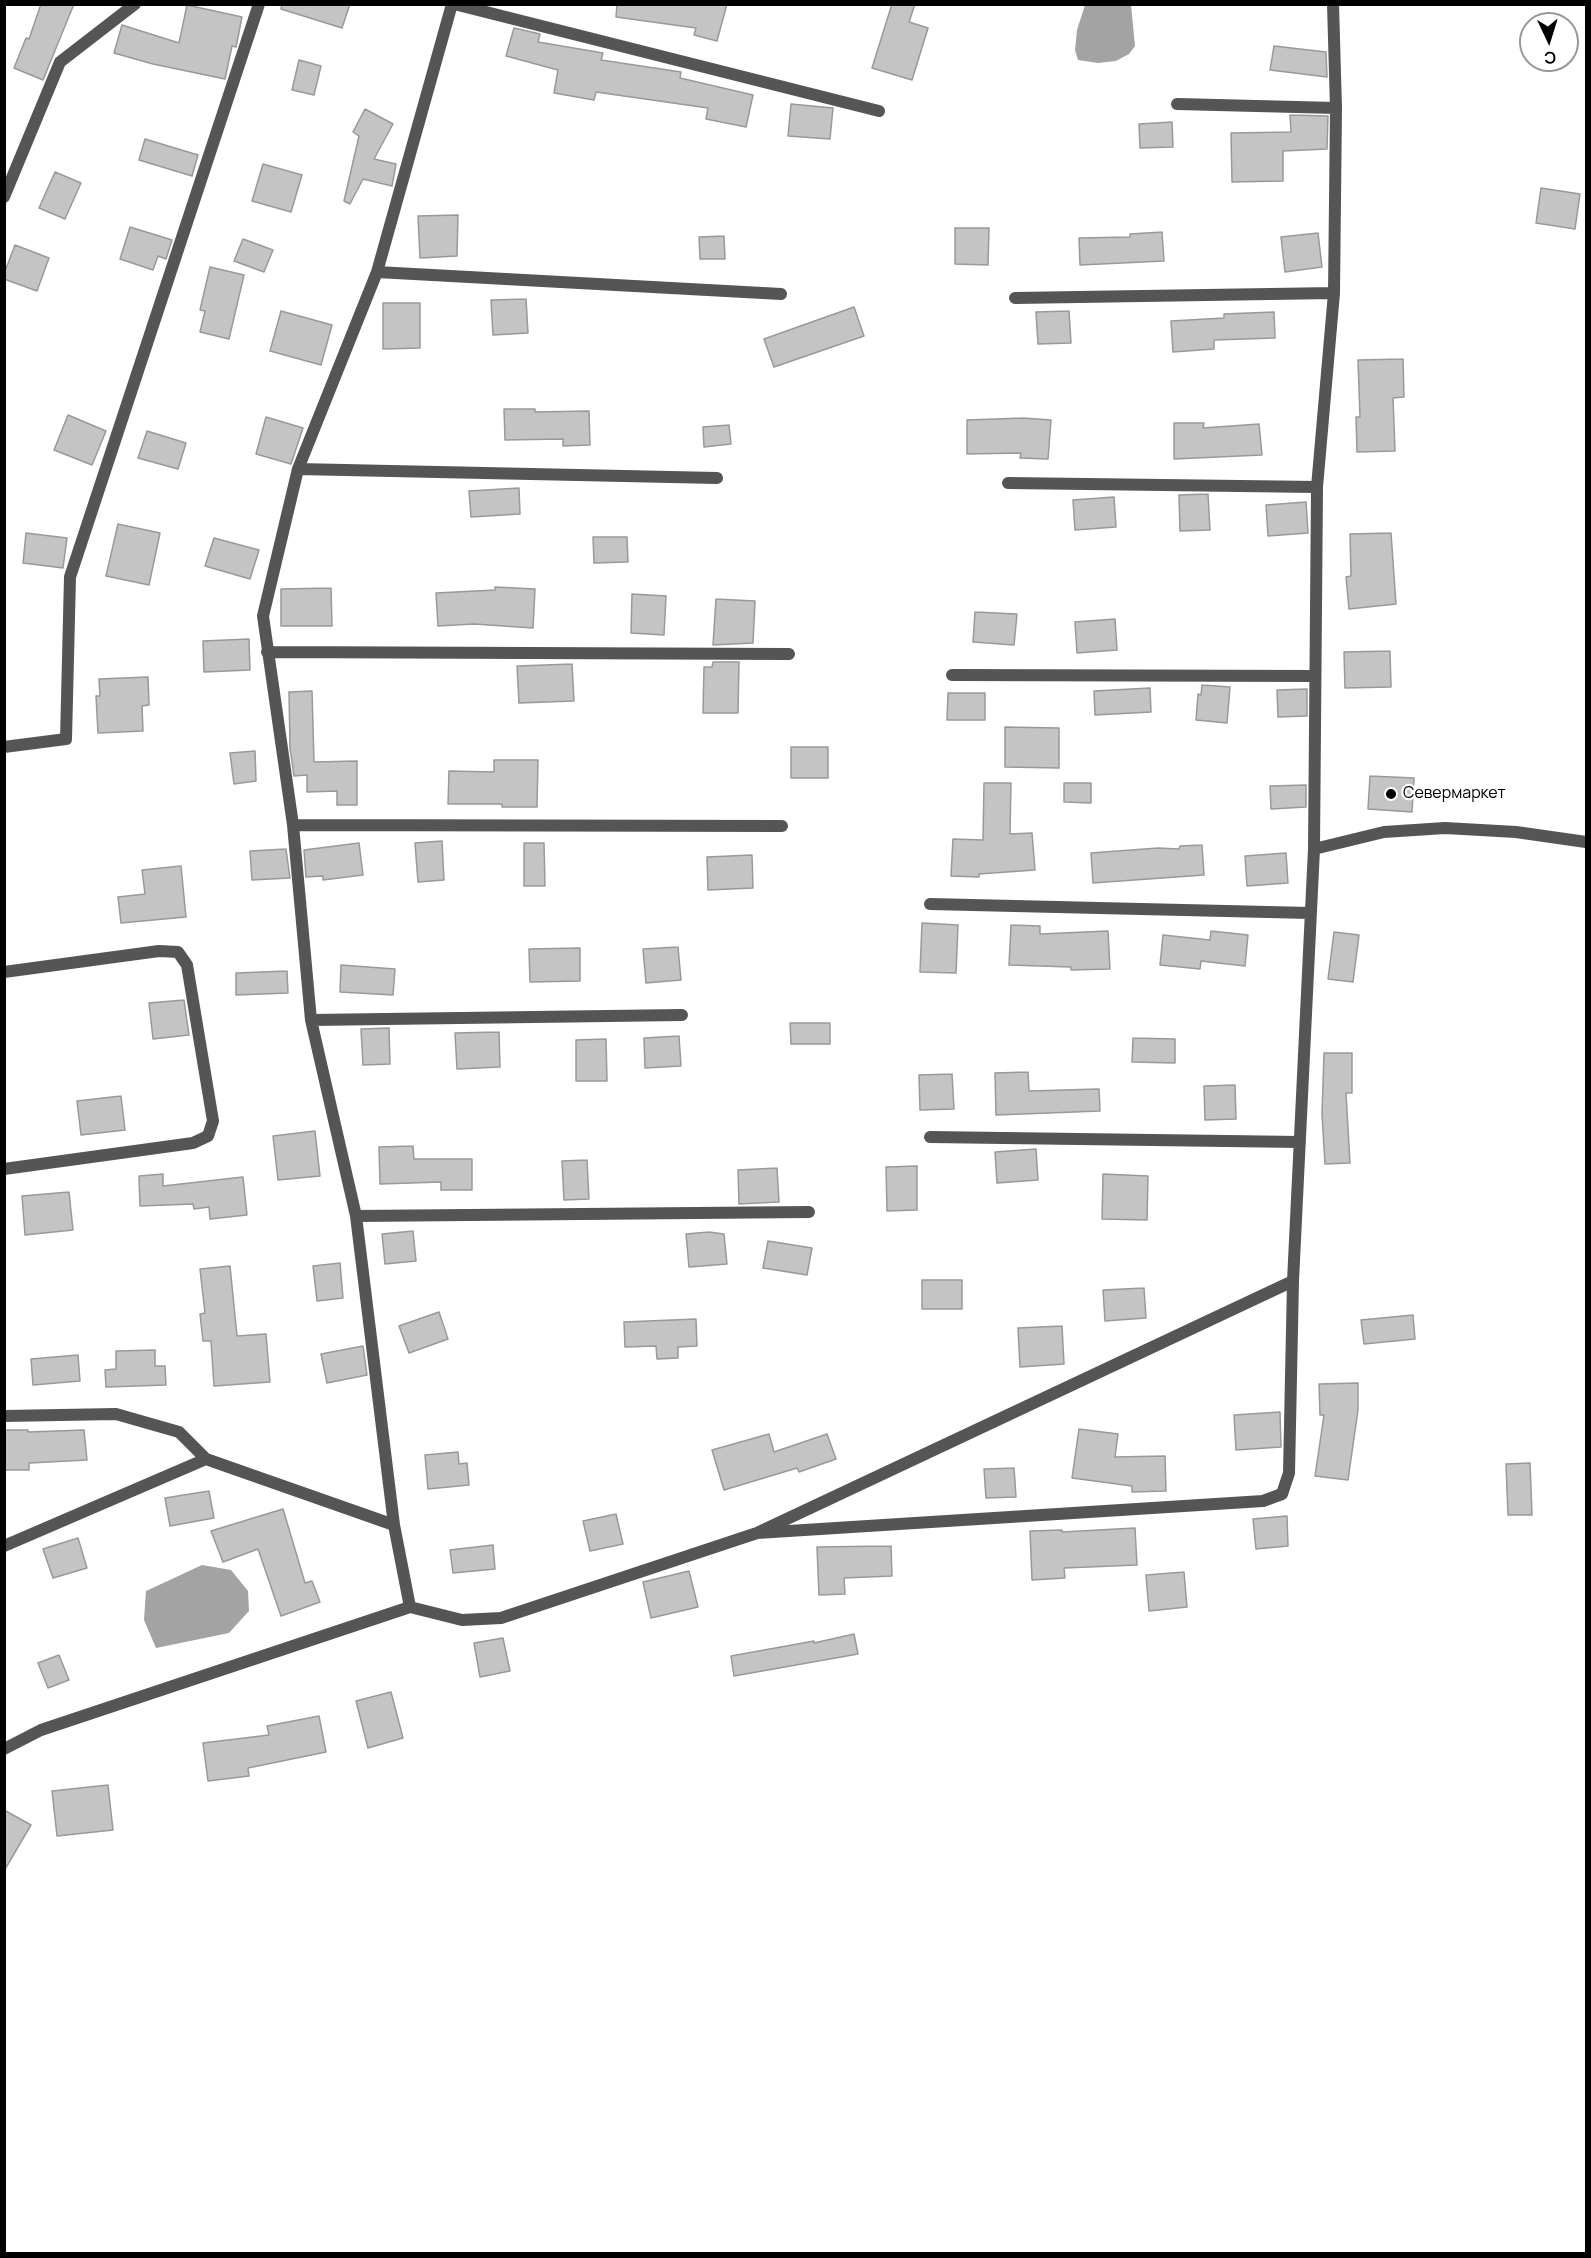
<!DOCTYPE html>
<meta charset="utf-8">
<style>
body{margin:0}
#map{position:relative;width:1591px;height:2258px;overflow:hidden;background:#fff;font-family:Manrope,sans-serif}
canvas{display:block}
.frame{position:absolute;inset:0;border:6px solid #000;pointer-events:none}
.north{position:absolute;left:1519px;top:12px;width:60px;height:60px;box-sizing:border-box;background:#fff;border:2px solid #999;border-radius:50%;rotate:176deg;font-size:16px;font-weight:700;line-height:24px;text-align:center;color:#000}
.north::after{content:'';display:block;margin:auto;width:21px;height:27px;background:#000;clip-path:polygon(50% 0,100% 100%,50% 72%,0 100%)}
</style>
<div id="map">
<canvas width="1591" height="2258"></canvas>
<div class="frame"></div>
<div class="north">С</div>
</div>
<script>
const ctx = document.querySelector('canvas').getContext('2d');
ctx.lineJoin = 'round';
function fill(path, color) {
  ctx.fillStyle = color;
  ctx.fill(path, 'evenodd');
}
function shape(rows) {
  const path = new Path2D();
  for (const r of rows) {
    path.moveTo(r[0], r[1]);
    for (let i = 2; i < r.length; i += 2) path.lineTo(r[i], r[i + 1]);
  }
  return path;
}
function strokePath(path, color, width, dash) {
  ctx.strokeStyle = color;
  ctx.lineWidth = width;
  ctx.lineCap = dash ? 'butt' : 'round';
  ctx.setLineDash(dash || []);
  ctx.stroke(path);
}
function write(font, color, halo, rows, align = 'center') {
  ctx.font = font + ' Manrope,sans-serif';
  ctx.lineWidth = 4.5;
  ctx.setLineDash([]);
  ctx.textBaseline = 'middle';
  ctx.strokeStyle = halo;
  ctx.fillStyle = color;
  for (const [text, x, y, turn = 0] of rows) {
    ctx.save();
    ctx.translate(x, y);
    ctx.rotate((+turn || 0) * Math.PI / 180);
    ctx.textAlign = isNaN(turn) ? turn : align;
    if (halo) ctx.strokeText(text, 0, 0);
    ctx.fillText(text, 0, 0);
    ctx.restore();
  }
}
fill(shape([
 [1085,5,1131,5,1135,46,1129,54,1116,61,1098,63,1078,60,1075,50,1077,30],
 [202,1565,231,1570,248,1591,249,1611,229,1633,156,1648,144,1620,146,1591]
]), '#a3a3a3');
const building = shape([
 [41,4,74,4,43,80,14,68,26,38,29,39,41,4],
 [282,4,350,4,342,28,281,9,282,4],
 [617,4,727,4,717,41,694,35,696,28,616,17,617,4],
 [892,4,915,4,909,22,928,28,912,80,872,68,892,4],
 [187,5,242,17,236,47,232,46,225,79,153,64,114,53,122,25,179,43,187,5],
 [514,28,540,34,538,42,603,53,601,60,681,72,680,78,753,95,746,127,706,119,708,108,596,92,594,100,554,93,558,70,506,56,514,28],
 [1274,46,1326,52,1327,77,1270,70,1274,46],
 [299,60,321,66,314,95,292,90,299,60],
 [791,104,833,108,830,139,788,136,791,104],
 [365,109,393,124,374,159,396,164,392,186,363,179,350,204,344,201,359,136,353,132,365,109],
 [1290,115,1328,116,1327,149,1283,151,1283,181,1232,182,1231,133,1291,132,1290,115],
 [1172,122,1173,147,1140,148,1139,124,1172,122],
 [145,139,198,155,192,176,139,160,145,139],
 [263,164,302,175,291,212,252,201,263,164],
 [55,172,81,183,65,219,39,208,55,172],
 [1541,188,1580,194,1575,229,1536,223,1541,188],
 [458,215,457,256,420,258,418,216,458,215],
 [130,227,172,240,166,259,158,256,153,270,120,259,130,227],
 [955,228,989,228,988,265,955,264,955,228],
 [1162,232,1164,261,1080,265,1079,238,1130,237,1130,234,1162,232],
 [1318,233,1322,267,1285,272,1281,237,1318,233],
 [724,236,725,259,700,259,699,237,724,236],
 [243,239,273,250,264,272,234,261,243,239],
 [15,245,49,258,37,291,4,279,4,274,15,245],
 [210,267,244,275,229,339,200,332,205,311,200,310,210,267],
 [526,299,528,333,493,335,491,300,526,299],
 [383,303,420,303,420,348,383,349,383,303],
 [854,307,864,336,774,367,764,339,854,307],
 [281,311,332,325,321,365,270,351,281,311],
 [1069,311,1071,343,1038,344,1036,312,1069,311],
 [1274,312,1275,338,1214,340,1214,349,1173,352,1171,321,1224,318,1224,314,1274,312],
 [1403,359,1404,397,1393,398,1395,451,1357,452,1356,417,1360,417,1358,360,1403,359],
 [504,409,535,409,535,412,589,411,590,445,563,446,563,439,505,440,504,409],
 [68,415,106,431,92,465,54,450,68,415],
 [266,417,303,428,291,464,256,454,266,417],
 [1023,418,1051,420,1048,459,1020,458,1021,453,967,454,967,420,1023,418],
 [1174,423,1204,423,1203,428,1259,424,1262,455,1174,459,1174,423],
 [729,425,731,444,704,447,703,427,729,425],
 [147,431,186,443,178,469,138,458,147,431],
 [519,488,520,514,471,517,469,491,519,488],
 [1208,494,1210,530,1180,531,1179,495,1208,494],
 [1114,497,1116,527,1075,530,1073,500,1114,497],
 [1306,502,1308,533,1268,536,1266,505,1306,502],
 [118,524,160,533,149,585,106,576,118,524],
 [26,533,67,538,63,568,23,563,26,533],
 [1391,533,1396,604,1349,609,1346,577,1351,576,1350,534,1391,533],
 [593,537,627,537,628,562,594,563,593,537],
 [214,538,259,550,250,579,205,566,214,538],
 [495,587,535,589,533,628,474,624,438,626,436,593,495,590,495,587],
 [331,588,332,626,281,626,281,589,331,588],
 [632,594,666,596,664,635,631,633,632,594],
 [716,599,755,601,753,643,713,645,716,599],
 [975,612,1017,614,1014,645,973,642,975,612],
 [1115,619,1117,650,1077,653,1075,622,1115,619],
 [249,639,250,670,204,672,203,641,249,639],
 [1390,651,1391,687,1345,688,1344,652,1390,651],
 [713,662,739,662,738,713,703,713,704,667,712,667,713,662],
 [572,664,574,701,519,703,517,666,572,664],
 [148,677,149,705,142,706,143,731,98,733,96,696,100,696,99,679,148,677],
 [1202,685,1230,687,1227,723,1196,720,1198,694,1201,695,1202,685],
 [1150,688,1151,712,1095,715,1094,691,1150,688],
 [1307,689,1307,716,1278,717,1277,690,1307,689],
 [312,691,314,762,357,761,357,805,337,805,337,791,307,792,307,775,294,776,290,748,289,692,312,691],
 [948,693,985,693,985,720,947,720,948,693],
 [1005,727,1059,728,1059,768,1005,767,1005,727],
 [791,747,828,747,828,778,791,778,791,747],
 [255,751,256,781,234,784,230,753,255,751],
 [494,760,538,760,537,807,502,807,502,804,448,804,449,771,494,772,494,760],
 [1370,776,1414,778,1412,812,1368,809,1370,776],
 [984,783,1011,783,1010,834,1032,833,1035,870,979,874,979,877,951,876,953,839,983,840,984,783],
 [1064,783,1091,783,1091,803,1064,802,1064,783],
 [1306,785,1306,807,1271,809,1270,786,1306,785],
 [442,841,444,880,418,882,415,843,442,841],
 [359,843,363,875,323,880,323,876,306,877,304,850,359,843],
 [524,843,544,843,545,886,524,886,524,843],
 [1202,845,1204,875,1093,883,1091,853,1158,848,1179,849,1180,846,1202,845],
 [286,849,290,878,252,880,250,851,286,849],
 [1286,853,1288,883,1247,886,1245,856,1286,853],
 [752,855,753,888,708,890,707,857,752,855],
 [181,866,186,917,121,923,118,897,145,894,142,870,181,866],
 [922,923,958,925,956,973,920,972,922,923],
 [1011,925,1040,926,1040,934,1108,931,1110,969,1071,970,1071,967,1009,965,1011,925],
 [1211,931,1248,935,1245,966,1201,961,1200,969,1160,965,1163,935,1210,940,1211,931],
 [1334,932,1359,935,1353,982,1328,979,1334,932],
 [678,947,681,980,646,983,643,949,678,947],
 [580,948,580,981,530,982,529,949,580,948],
 [341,965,395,969,393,995,340,992,341,965],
 [287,971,288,993,236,995,236,973,287,971],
 [184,1000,189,1035,153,1039,149,1003,184,1000],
 [790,1023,830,1023,830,1044,791,1044,790,1023],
 [389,1028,390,1064,363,1065,361,1029,389,1028],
 [499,1032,500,1067,457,1069,455,1033,499,1032],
 [679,1036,681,1066,645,1068,644,1038,679,1036],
 [1133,1038,1175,1039,1175,1063,1132,1062,1133,1038],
 [606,1039,607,1081,576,1081,576,1040,606,1039],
 [1324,1053,1352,1053,1352,1093,1346,1093,1350,1163,1325,1164,1322,1114,1324,1053],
 [1028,1072,1029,1091,1099,1089,1100,1111,996,1115,995,1073,1028,1072],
 [952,1074,954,1109,920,1110,919,1075,952,1074],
 [1235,1085,1236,1119,1205,1120,1204,1086,1235,1085],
 [121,1096,125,1130,81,1135,77,1101,121,1096],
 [315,1131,320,1176,278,1180,273,1136,315,1131],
 [413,1146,414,1159,472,1159,472,1190,441,1190,441,1182,380,1184,379,1147,413,1146],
 [1036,1149,1038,1180,997,1183,995,1152,1036,1149],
 [587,1160,589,1199,564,1200,562,1161,587,1160],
 [917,1166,917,1210,887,1211,886,1167,917,1166],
 [777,1168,779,1202,739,1204,738,1170,777,1168],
 [163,1174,163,1186,243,1177,247,1215,210,1219,209,1207,194,1209,193,1204,140,1206,139,1176,163,1174],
 [1103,1174,1148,1176,1147,1220,1102,1219,1103,1174],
 [69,1192,73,1230,25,1235,22,1196,69,1192],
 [413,1231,416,1261,385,1264,382,1234,413,1231],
 [709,1232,724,1234,727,1264,689,1267,686,1234,709,1232],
 [768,1241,812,1248,807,1275,763,1268,768,1241],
 [340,1263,343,1298,317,1301,313,1266,340,1263],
 [230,1266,237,1336,266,1334,270,1382,214,1386,211,1341,203,1341,200,1314,205,1313,200,1269,230,1266],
 [922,1280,962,1280,962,1309,922,1309,922,1280],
 [1144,1288,1146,1318,1105,1321,1103,1290,1144,1288],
 [439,1312,448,1339,409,1353,399,1326,439,1312],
 [1413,1315,1415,1339,1364,1344,1361,1320,1413,1315],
 [696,1319,697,1346,678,1347,678,1358,657,1359,656,1346,625,1347,624,1322,696,1319],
 [1062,1326,1064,1364,1020,1367,1018,1328,1062,1326],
 [363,1346,367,1375,327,1383,321,1354,363,1346],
 [155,1350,155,1366,165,1366,166,1385,106,1387,105,1370,116,1369,116,1351,155,1350],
 [78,1355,80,1381,33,1385,31,1359,78,1355],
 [1358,1383,1358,1410,1348,1480,1315,1476,1324,1415,1320,1415,1319,1384,1358,1383],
 [1280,1412,1281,1447,1236,1450,1234,1415,1280,1412],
 [1079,1429,1118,1434,1115,1457,1165,1456,1166,1491,1132,1492,1132,1486,1072,1478,1079,1429],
 [4,1430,28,1430,28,1432,84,1430,87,1460,29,1463,29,1470,4,1470,4,1430],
 [769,1434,774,1452,827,1434,836,1459,799,1472,797,1468,724,1490,712,1450,769,1434],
 [458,1452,459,1464,467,1463,469,1485,428,1489,425,1455,458,1452],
 [1530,1463,1532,1515,1508,1515,1506,1464,1530,1463],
 [1014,1468,1016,1497,986,1498,984,1469,1014,1468],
 [209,1491,214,1518,170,1526,165,1498,209,1491],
 [283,1509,305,1583,312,1581,320,1602,281,1616,258,1549,223,1562,211,1531,283,1509],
 [616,1514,623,1544,590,1551,583,1521,616,1514],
 [1287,1516,1288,1546,1256,1549,1253,1519,1287,1516],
 [1135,1528,1137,1565,1064,1568,1065,1578,1032,1580,1030,1531,1062,1530,1062,1532,1135,1528],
 [78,1538,87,1568,53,1578,43,1549,78,1538],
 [493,1545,495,1569,453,1573,450,1550,493,1545],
 [891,1546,892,1576,844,1578,845,1594,819,1595,817,1547,891,1546],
 [689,1571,698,1607,651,1618,643,1582,689,1571],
 [1184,1572,1187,1607,1149,1611,1146,1575,1184,1572],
 [854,1634,858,1654,734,1676,731,1656,814,1641,814,1643,854,1634],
 [503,1638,510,1671,480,1677,474,1643,503,1638],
 [59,1655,69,1680,48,1688,38,1663,59,1655],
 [391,1692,403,1738,368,1748,356,1701,391,1692],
 [319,1716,326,1752,248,1768,249,1776,208,1781,203,1743,269,1735,267,1726,319,1716],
 [108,1785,113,1830,57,1836,52,1791,108,1785],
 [4,1810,31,1825,4,1871,4,1810]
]);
fill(building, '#c4c4c4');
strokePath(building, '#999', 1.5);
strokePath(shape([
 [454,4,879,111],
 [1177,104,1336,108],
 [4,197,60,62,135,4],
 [377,272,781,294],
 [1015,298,1334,293],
 [298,469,717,478],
 [1008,483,1317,487],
 [267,652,789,654],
 [952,675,1315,676],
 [4,747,66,739,70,577,259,4],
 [293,825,782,826],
 [1314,849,1384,832,1445,828,1516,832,1586,842],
 [930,904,1310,913],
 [4,972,159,951,178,952,187,965,213,1121,208,1136,193,1143,4,1169],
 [311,1020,682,1015],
 [930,1137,1300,1142],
 [356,1216,809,1212],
 [4,1416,116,1414,179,1432,206,1459,394,1525],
 [757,1533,1263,1501,1282,1494,1289,1473,1293,1281,1314,849,1317,487,1334,293,1336,108,1333,4],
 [4,1546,206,1459],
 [410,1607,394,1525,356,1216,311,1020,293,825,263,616,298,469,377,272,452,4],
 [4,1749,41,1730,410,1607,462,1620,501,1618,757,1533,1293,1281]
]), '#555', 12);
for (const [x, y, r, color] of [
 [1391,794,6,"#000"]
]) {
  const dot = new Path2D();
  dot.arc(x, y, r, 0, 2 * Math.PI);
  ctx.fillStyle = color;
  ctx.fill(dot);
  strokePath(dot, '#fff', 2);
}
write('16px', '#000', '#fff', [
 ["Севермаркет",1403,794]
], 'left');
</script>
